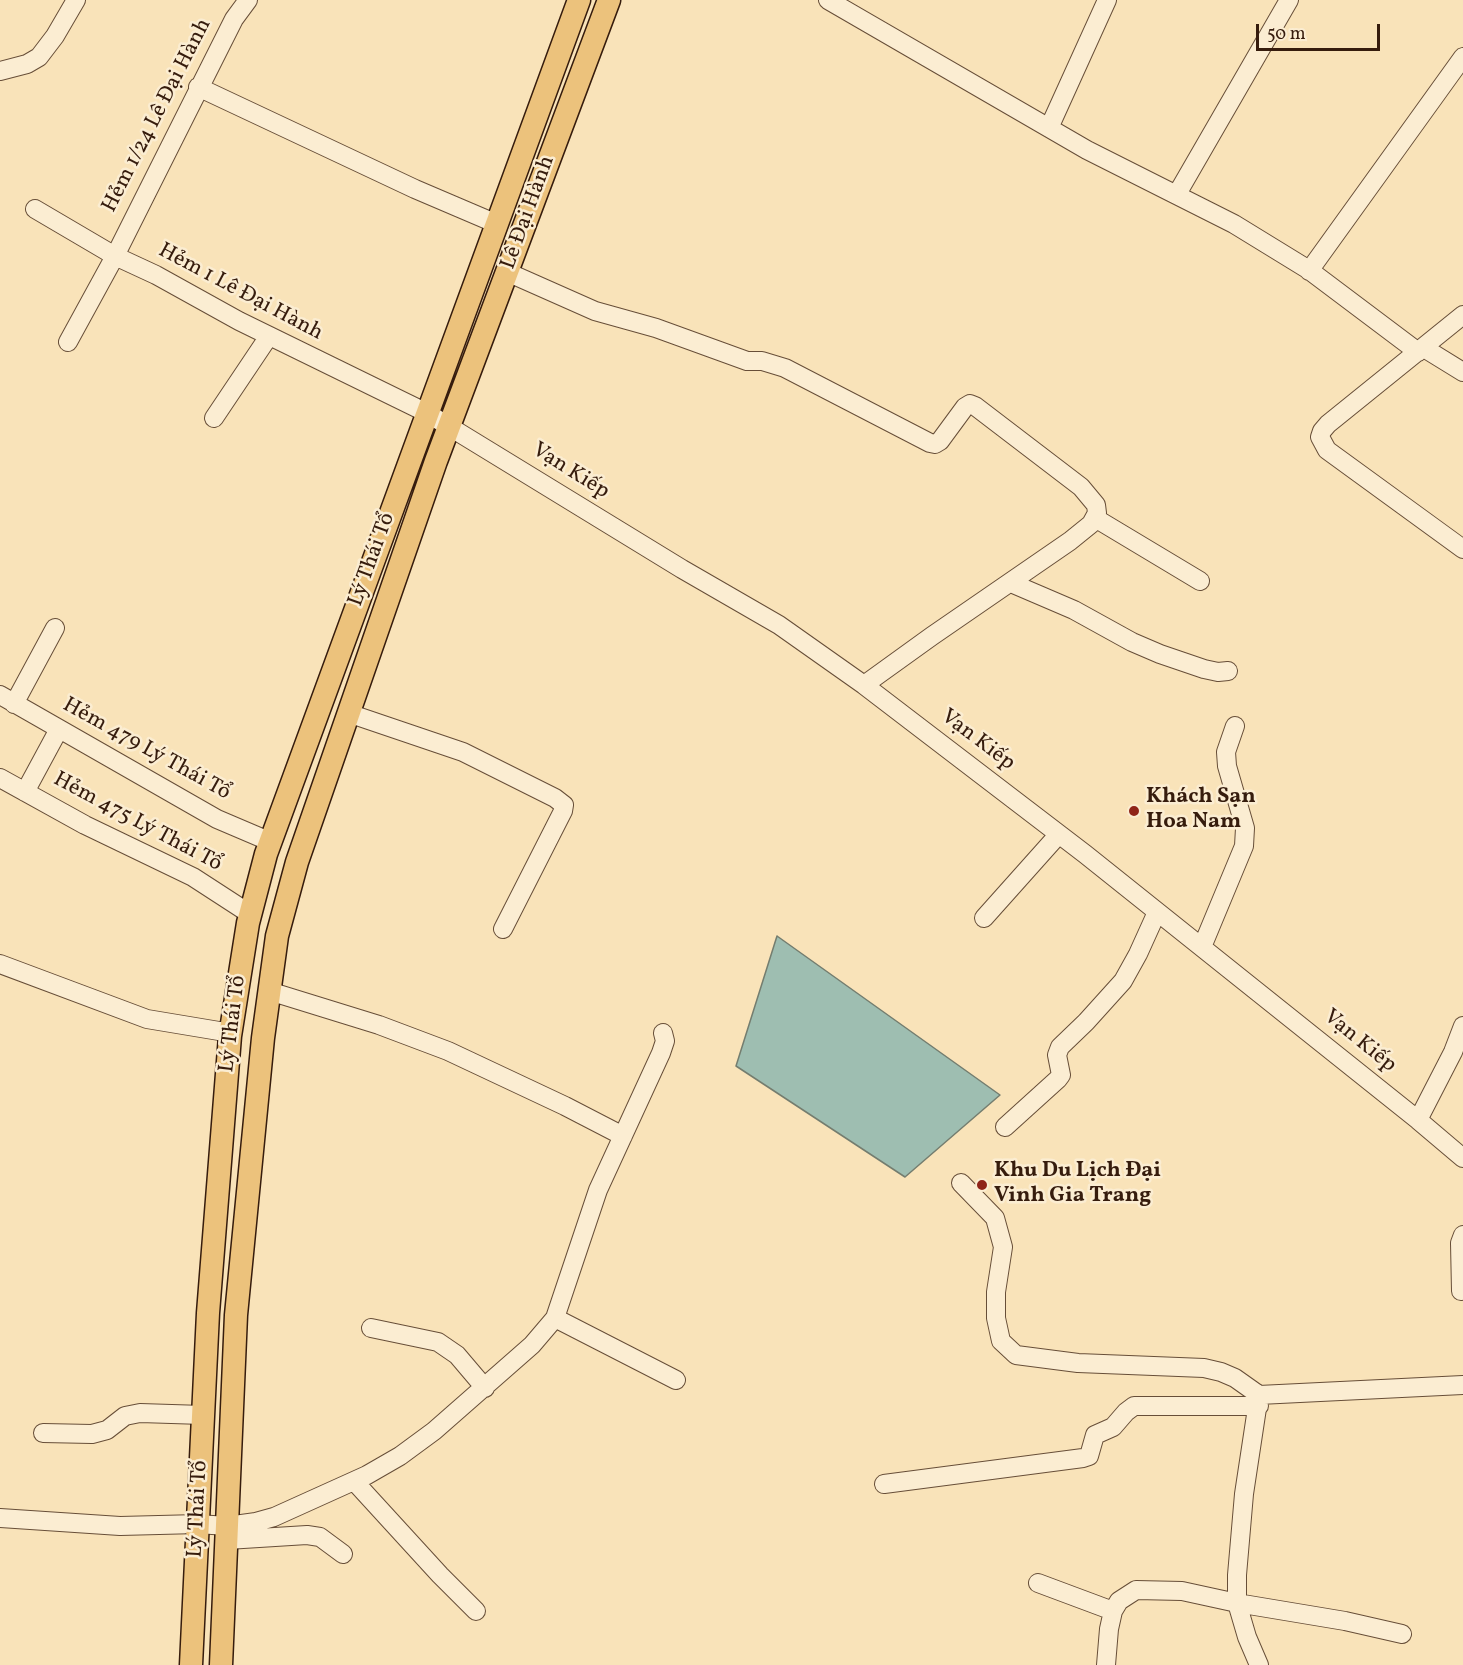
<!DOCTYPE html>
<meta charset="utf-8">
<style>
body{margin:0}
#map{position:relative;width:1463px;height:1665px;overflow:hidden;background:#f9e3b9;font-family:Vollkorn,serif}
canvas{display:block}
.scale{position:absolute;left:1256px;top:24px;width:124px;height:27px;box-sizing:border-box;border:3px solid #361c0d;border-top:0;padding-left:8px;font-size:18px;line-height:21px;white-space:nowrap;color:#361c0d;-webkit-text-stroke:4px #fbedd2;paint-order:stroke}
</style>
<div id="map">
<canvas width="1463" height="1665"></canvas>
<div class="scale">50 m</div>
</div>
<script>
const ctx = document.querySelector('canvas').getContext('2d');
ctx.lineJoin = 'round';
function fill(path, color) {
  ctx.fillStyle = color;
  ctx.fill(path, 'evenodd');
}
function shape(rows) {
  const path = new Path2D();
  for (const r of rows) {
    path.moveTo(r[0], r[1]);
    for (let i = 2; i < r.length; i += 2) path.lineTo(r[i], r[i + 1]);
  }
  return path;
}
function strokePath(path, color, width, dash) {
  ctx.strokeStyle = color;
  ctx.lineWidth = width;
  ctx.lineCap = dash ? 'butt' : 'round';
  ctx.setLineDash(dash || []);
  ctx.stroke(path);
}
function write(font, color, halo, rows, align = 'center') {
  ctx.font = font + ' Vollkorn,serif';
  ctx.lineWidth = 5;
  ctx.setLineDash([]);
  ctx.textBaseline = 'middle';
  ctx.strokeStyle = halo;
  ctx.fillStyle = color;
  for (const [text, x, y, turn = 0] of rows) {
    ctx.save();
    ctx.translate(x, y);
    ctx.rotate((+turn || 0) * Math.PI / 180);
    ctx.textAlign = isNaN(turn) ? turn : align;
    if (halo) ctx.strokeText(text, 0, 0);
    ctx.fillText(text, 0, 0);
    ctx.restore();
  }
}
const water = shape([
 [777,936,1000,1095,905,1177,736,1066,777,936]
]);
fill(water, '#9ebeb1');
strokePath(water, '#747d6f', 1.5);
const minor = shape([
 [828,0,1087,150,1234,224,1309,270,1418,352],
 [0,71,27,64,39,57,55,36,76,0],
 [198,87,415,189,497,224],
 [1049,128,1107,0],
 [1177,194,1289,0],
 [35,209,115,256,156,275,239,321,427,413,682,569,779,625,864,685,1085,854,1418,1120,1463,1158],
 [1309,271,1463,57],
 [507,272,595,311,656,328,747,361,762,361,785,368,930,443,935,444,940,441,965,407,970,404,975,406,1081,487,1096,505,1097,513,1091,524,1070,541,932,636,864,685],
 [1463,315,1328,424,1322,431,1320,437,1327,450,1463,549],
 [68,342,115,256,234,19,248,0],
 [1424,348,1463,372],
 [214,418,269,336],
 [1095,518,1200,581],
 [1011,583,1074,610,1132,642,1160,654,1204,669,1218,672,1228,671],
 [0,695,217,819,271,842],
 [14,704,55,628],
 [348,713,463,752,555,798,564,805,563,811,503,929],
 [0,778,85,825,193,877,250,914],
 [25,792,59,729],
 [984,918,1059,834],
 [1202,947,1244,846,1245,828,1227,766,1226,752,1235,726],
 [0,964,147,1019,231,1033],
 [269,991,379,1025,448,1051,565,1106,623,1136],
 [1418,1120,1453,1052,1463,1026],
 [1005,1127,1058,1079,1061,1075,1057,1055,1060,1047,1086,1022,1123,981,1138,954,1157,912],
 [961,1183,995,1218,1003,1247,996,1292,996,1318,1001,1341,1016,1355,1078,1363,1204,1368,1221,1372,1235,1378,1259,1395,1244,1494,1237,1575,1237,1603,1247,1637,1259,1665],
 [1461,1291,1460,1243,1463,1235],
 [555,1318,676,1380],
 [371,1328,438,1342,457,1355,485,1388],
 [1259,1395,1463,1385],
 [43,1433,92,1434,107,1430,125,1416,140,1413,203,1415],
 [354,1481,440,1575,476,1611],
 [884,1484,1083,1458,1089,1456,1095,1435,1113,1427,1126,1412,1134,1406,1259,1406],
 [0,1518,120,1526,198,1524,227,1526,256,1522,274,1517,367,1475,400,1456,434,1431,532,1345,555,1318,598,1190,661,1053,665,1041,663,1033],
 [227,1540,307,1535,320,1537,343,1554],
 [1038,1583,1113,1611],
 [1106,1665,1109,1629,1113,1611,1119,1601,1136,1590,1182,1591,1237,1603,1345,1621,1402,1634]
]);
const major = shape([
 [191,1665,208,1313,230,1036,248,923,266,854,579,0],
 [221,1665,236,1315,263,1038,277,936,297,862,436,461,609,0]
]);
strokePath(minor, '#674e38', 20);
strokePath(major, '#361c0d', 25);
strokePath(minor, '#fbedd2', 18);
strokePath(major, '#ecc27c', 22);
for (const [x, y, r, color] of [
 [1134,811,6,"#8f2418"],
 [982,1185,6,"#8f2418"]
]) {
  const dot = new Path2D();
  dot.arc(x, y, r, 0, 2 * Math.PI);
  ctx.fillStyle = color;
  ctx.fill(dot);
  strokePath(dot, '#fbedd2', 2);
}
write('22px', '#361c0d', '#fbedd2', [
 ["Hẻm 1/24 Lê Đại Hành",158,116,-63],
 ["Lê Đại Hành",529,213,-70],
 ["Hẻm 1 Lê Đại Hành",240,293,28],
 ["Vạn Kiếp",570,472,32],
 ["Lý Thái Tổ",373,560,-70],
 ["Vạn Kiếp",977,741,37],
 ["Hẻm 479 Lý Thái Tổ",146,750,29],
 ["Hẻm 475 Lý Thái Tổ",137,823,28],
 ["Lý Thái Tổ",234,1024,-83],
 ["Vạn Kiếp",1359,1042,39],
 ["Lý Thái Tổ",199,1509,-87]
]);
write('bold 22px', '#361c0d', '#fbedd2', [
 ["Khách Sạn",1146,798],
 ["Hoa Nam",1146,823],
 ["Khu Du Lịch Đại",994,1172],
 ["Vinh Gia Trang",994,1197]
], 'left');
</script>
